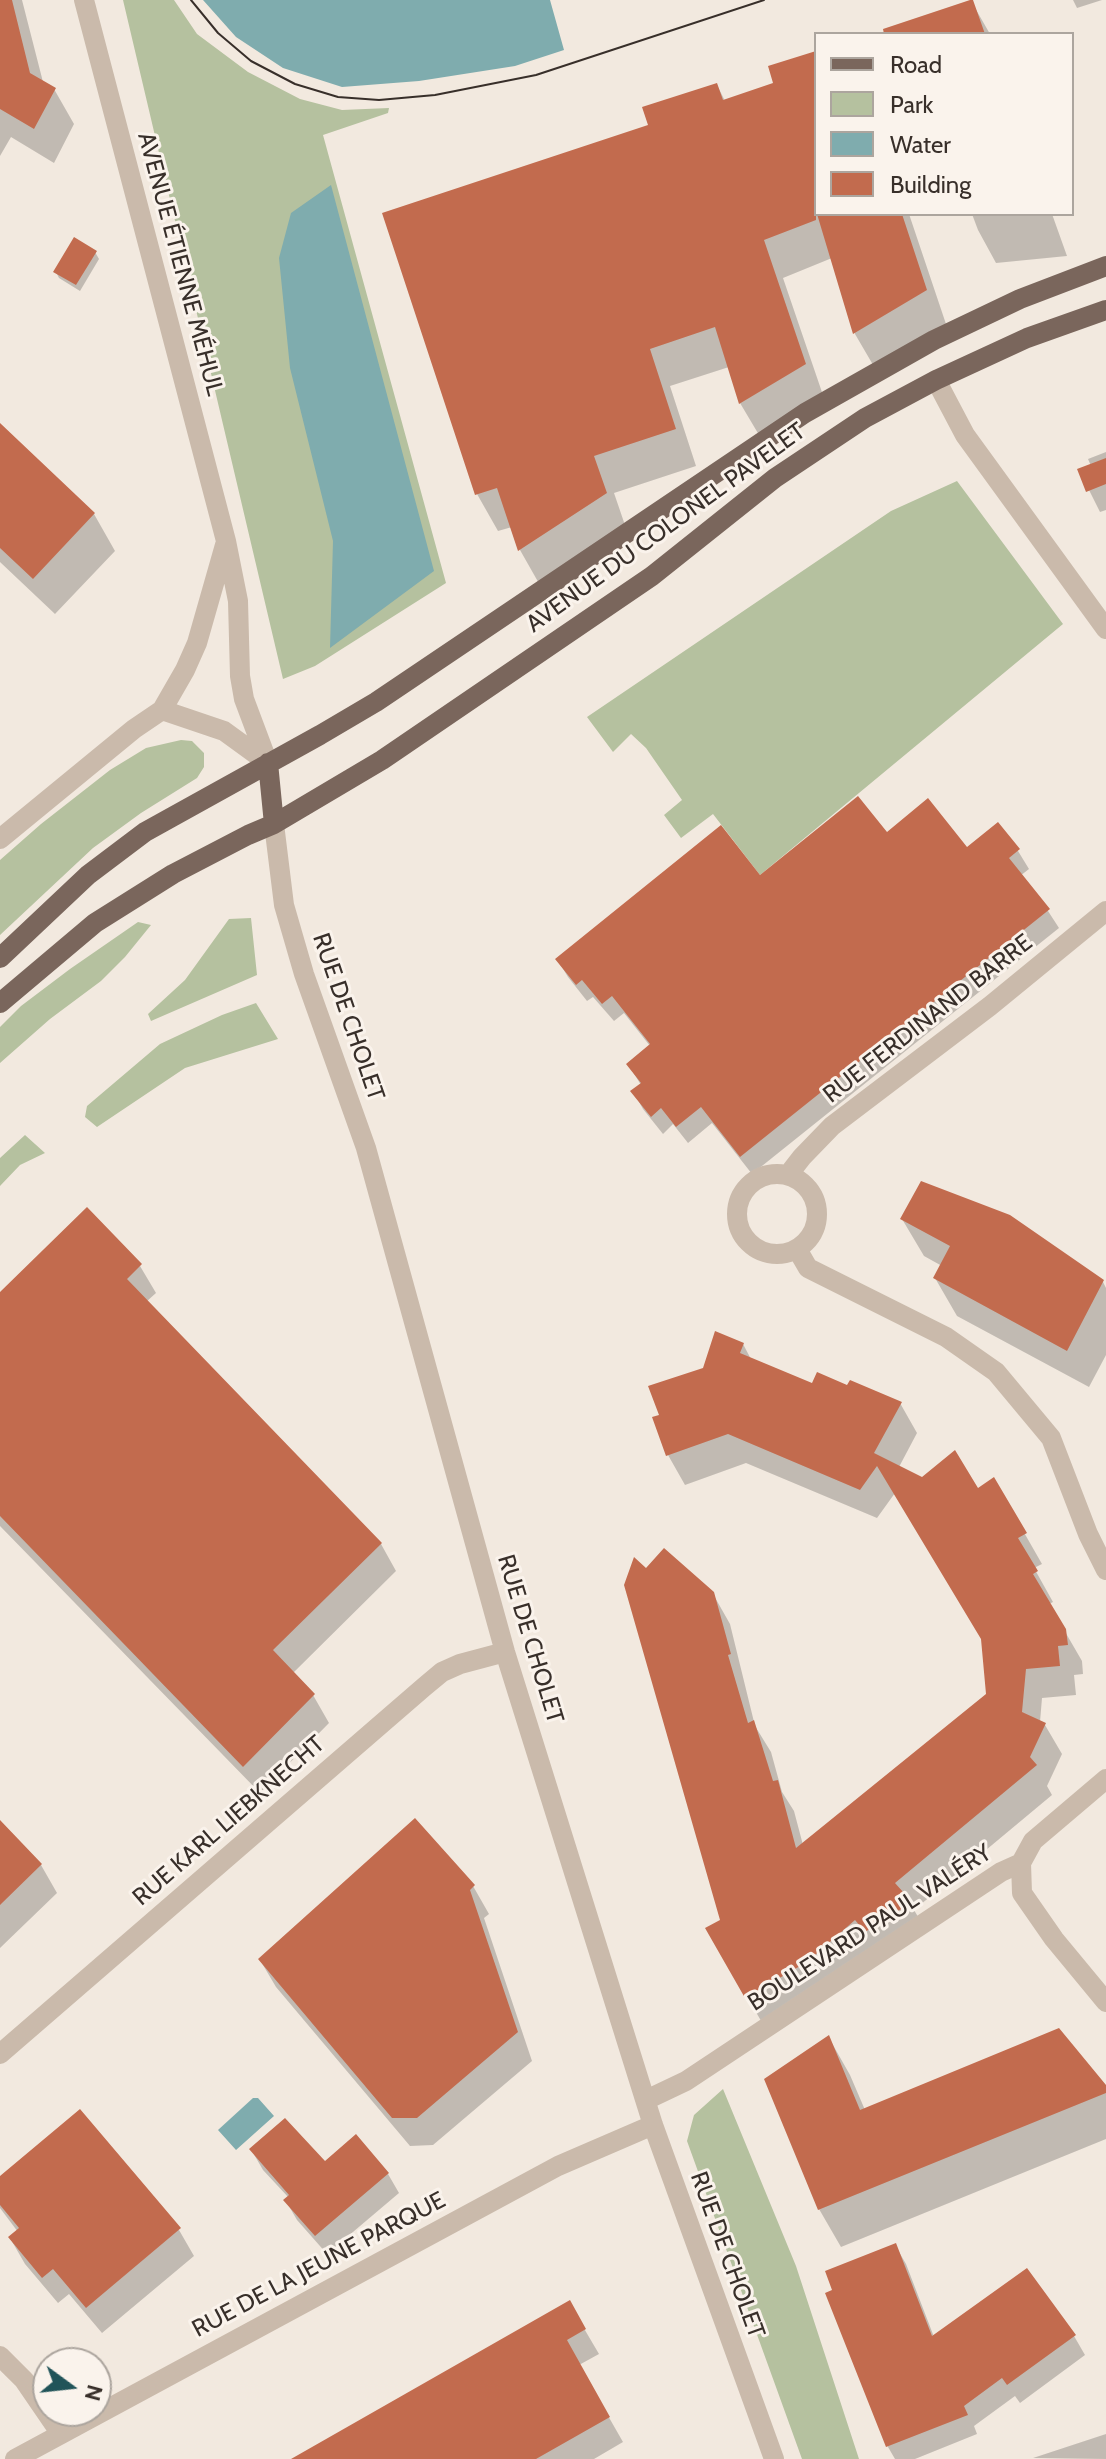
<!DOCTYPE html>
<meta charset="utf-8">
<style>
body{margin:0}
#map{position:relative;width:1106px;height:2459px;overflow:hidden;background:#f2e9df;font-family:Cabin,sans-serif}
canvas{display:block}
.legend{position:absolute;left:814px;top:32px;width:260px;height:184px;box-sizing:border-box;background:#faf3ec;border:2px solid #aca59e;margin:0;padding:10px 14px;list-style:none;font-size:24px;color:#382f2a}
.legend li{display:flex;align-items:center;gap:16px;height:40px}
.legend b{width:40px;border:2px solid #aca59e}
.north{position:absolute;left:32px;top:2347px;width:80px;height:80px;box-sizing:border-box;background:#faf3ec;border:2px solid #aca59e;border-radius:50%;rotate:105deg;font-size:22px;font-weight:700;line-height:32px;text-align:center;color:#382f2a}
.north::after{content:'';display:block;margin:auto;width:28px;height:36px;background:#215459;clip-path:polygon(50% 0,100% 100%,50% 72%,0 100%)}
</style>
<div id="map">
<canvas width="1106" height="2459"></canvas>
<ul class="legend">
<li><b style="height:10px;background:#7a665c"></b>Road</li>
<li><b style="height:22px;background:#b5c19f"></b>Park</li>
<li><b style="height:22px;background:#7facae"></b>Water</li>
<li><b style="height:22px;background:#c26b4e"></b>Building</li>
</ul>
<div class="north">N</div>
</div>
<script>
const ctx = document.querySelector('canvas').getContext('2d');
ctx.lineJoin = 'round';
function fill(path, color) {
  ctx.fillStyle = color;
  ctx.fill(path, 'evenodd');
}
function shape(rows) {
  const path = new Path2D();
  for (const r of rows) {
    if (r.length === 3) {
      path.moveTo(r[0] + r[2], r[1]);
      path.arc(r[0], r[1], r[2], 0, 2 * Math.PI);
      continue;
    }
    path.moveTo(r[0], r[1]);
    for (let i = 2; i < r.length; i += 2) path.lineTo(r[i], r[i + 1]);
  }
  return path;
}
function strokePath(path, color, width, dash) {
  ctx.strokeStyle = color;
  ctx.lineWidth = width;
  ctx.lineCap = dash ? 'butt' : 'round';
  ctx.setLineDash(dash || []);
  ctx.stroke(path);
}
function write(font, color, halo, rows, align = 'center') {
  ctx.font = font + ' Cabin,sans-serif';
  ctx.lineWidth = 6;
  ctx.setLineDash([]);
  ctx.textBaseline = 'middle';
  ctx.strokeStyle = halo;
  ctx.fillStyle = color;
  for (const [text, x, y, turn = 0] of rows) {
    ctx.save();
    ctx.translate(x, y);
    ctx.rotate((+turn || 0) * Math.PI / 180);
    ctx.textAlign = isNaN(turn) ? turn : align;
    if (halo) ctx.strokeText(text, 0, 0);
    ctx.fillText(text, 0, 0);
    ctx.restore();
  }
}
fill(shape([
 [123,0,174,0,197,34,248,72,300,99,342,110,389,108,388,113,323,135,446,583,315,666,283,679],
 [957,481,1063,624,760,875,713,814,681,838,664,815,682,800,646,748,631,734,613,752,587,717,891,511],
 [181,740,192,741,204,753,204,767,197,778,141,813,93,848,0,935,0,860,41,824,110,770,146,748],
 [251,918,257,975,151,1021,148,1014,185,980,229,919],
 [138,922,151,925,125,957,101,981,50,1019,0,1063,0,1027,21,1006,70,969],
 [256,1003,278,1039,185,1068,97,1127,85,1117,87,1106,160,1044,222,1015],
 [25,1135,45,1153,20,1165,0,1186,0,1158],
 [723,2089,796,2266,859,2459,802,2459,687,2141,694,2115]
]), '#b5c19f');
fill(shape([
 [203,0,550,0,564,50,515,66,419,81,342,87,283,68,236,37],
 [331,185,434,571,330,648,333,541,290,368,279,258,291,213],
 [253,2098,258,2098,274,2116,236,2150,218,2130]
]), '#7facae');
fill(shape([
 [0,0,22,0,43,82,54,89,74,124,54,163,11,137,0,156],
 [1073,0,1102,0,1077,8],
 [971,1,990,34,910,34],
 [816,53,816,214,909,214,947,327,876,370,855,334,832,258,783,278,825,401,762,440,740,403,729,367,670,386,696,466,614,493,627,531,541,587,520,550,512,527,498,531,477,494,651,126,717,85,725,101,776,84],
 [972,214,1052,214,1067,256,996,263,978,230],
 [95,252,99,259,80,291,59,278,56,272],
 [0,426,94,514,115,551,55,614,0,562],
 [1106,452,1106,510,1100,512,1079,470,1091,466,1088,459],
 [998,825,1018,851,1029,869,1020,876,1048,911,1059,928,752,1174,712,1123,688,1143,673,1124,663,1134,643,1109,633,1091,641,1085,628,1064,650,1046,624,1013,614,1021,593,997,587,1001,568,977,557,959,760,877,887,835,967,849],
 [902,1219,1103,1282,1106,1288,1106,1355,1089,1387,957,1316,935,1278,942,1266,924,1256],
 [140,1266,156,1293,146,1302,381,1544,396,1571,292,1674,313,1695,329,1723,260,1793,0,1526,0,1295],
 [743,1344,752,1361,813,1386,848,1388,900,1403,917,1433,899,1467,923,1479,977,1491,994,1480,1042,1564,1034,1568,1053,1602,1049,1604,1082,1661,1083,1674,1074,1675,1076,1695,1042,1698,1040,1722,1045,1725,1062,1754,1047,1786,1052,1795,914,1910,927,1932,764,2026,708,1929,722,1921,646,1571,713,1594,730,1624,755,1726,771,1752,782,1792,794,1811,803,1845,988,1694,983,1640,895,1493,877,1518,746,1463,685,1485,668,1455,661,1416,705,1369],
 [0,1823,41,1865,57,1893,0,1948],
 [473,1886,489,1914,484,1918,532,2061,433,2145,410,2146,276,1987,260,1960],
 [829,2038,850,2075,865,2110,1106,2089,1106,2139,841,2247,819,2209],
 [252,2151,388,2174,399,2193,327,2254,297,2220,286,2201,289,2198,263,2170],
 [0,2179,179,2230,194,2256,102,2333,69,2294,58,2303,25,2264,10,2238,18,2232,0,2208],
 [895,2245,906,2264,934,2337,1074,2336,1085,2355,1020,2403,1015,2396,974,2426,977,2434,915,2459,895,2459,888,2447,828,2294],
 [569,2303,599,2354,579,2365,623,2442,594,2459,296,2459],
 [1106,2434,1106,2459,1033,2458]
]), '#0003');
fill(shape([
 [0,0,12,0,30,73,56,88,34,129,0,109],
 [970,0,973,0,985,34,884,34,883,29],
 [816,51,816,220,764,240,806,364,739,404,715,327,650,349,676,429,594,456,607,493,518,551,497,488,475,495,382,213,648,125,642,107,717,83,723,100,773,83,768,66],
 [817,214,902,214,927,290,853,334],
 [74,237,97,251,76,285,53,272],
 [0,423,95,513,33,579,0,548],
 [1106,458,1106,484,1086,492,1077,469],
 [858,796,887,832,928,798,967,847,998,822,1020,849,1009,858,1050,909,740,1157,701,1107,676,1127,661,1108,651,1117,630,1091,641,1083,626,1064,650,1044,612,996,602,1004,582,980,576,985,555,959,721,825,760,875],
 [921,1181,1010,1215,1104,1280,1067,1351,933,1278,950,1246,900,1219],
 [87,1207,142,1264,127,1279,382,1543,273,1650,315,1694,243,1767,0,1516,0,1292],
 [715,1331,744,1343,740,1353,812,1383,817,1372,847,1385,850,1380,902,1402,874,1453,922,1477,955,1450,978,1488,994,1477,1027,1533,1018,1538,1038,1571,1033,1574,1066,1629,1068,1645,1058,1646,1060,1666,1026,1669,1022,1712,1046,1723,1030,1757,1037,1765,895,1883,912,1902,865,1932,855,1920,807,1962,745,1998,705,1928,720,1920,624,1585,634,1557,646,1568,664,1548,714,1592,731,1654,728,1655,748,1723,754,1720,773,1781,778,1780,796,1848,986,1694,981,1639,877,1466,860,1490,728,1434,666,1456,652,1417,659,1415,648,1386,703,1368],
 [415,1818,475,1885,470,1890,518,2032,417,2118,392,2118,258,1959],
 [0,1820,42,1864,0,1905],
 [1059,2028,1106,2085,1106,2093,818,2210,764,2079,829,2035,860,2110],
 [80,2109,181,2228,86,2308,53,2269,42,2278,8,2237,19,2228,0,2205,0,2176],
 [285,2118,325,2161,356,2134,389,2173,315,2236,283,2200,289,2195,249,2149],
 [896,2243,932,2336,1027,2268,1076,2335,1007,2385,1002,2378,964,2406,968,2415,886,2447,825,2293,832,2290,825,2271],
 [570,2300,586,2329,567,2340,610,2417,536,2459,291,2459]
]), '#c26b4e');
strokePath(shape([
 [84,0,226,541,238,601,240,676,244,699,268,763],
 [936,380,965,435,1106,629],
 [162,710,224,731,268,763],
 [274,824,284,905,304,974,366,1148,505,1652,653,2125,774,2459],
 [0,839,134,729,162,710,185,670,197,643,225,545],
 [777,1214,40],
 [788,1175,802,1157,832,1126,990,1006,1106,911],
 [797,1249,808,1268,946,1337,996,1372,1051,1438,1088,1534,1106,1570],
 [1021,1863,1022,1893,1054,1939,1106,2002],
 [0,2054,424,1687,442,1672,460,1664,505,1652],
 [646,2100,686,2081,1001,1872,1021,1863,1033,1841,1106,1779],
 [0,2356,24,2380,61,2434],
 [15,2459,558,2166,653,2125]
]), '#cabaab', 20);
strokePath(shape([
 [268,763,274,824],
 [0,958,88,875,145,832,320,735,376,702,805,413,934,340,1020,299,1106,266],
 [0,1003,95,923,173,874,248,835,274,824,382,760,652,576,775,478,865,418,936,380,1027,338,1106,310]
]), '#7a665c', 20);
strokePath(shape([
 [191,0,218,33,251,61,295,84,338,97,379,100,435,95,536,75,764,0]
]), '#382f2a', 2);
write('24px', '#382f2a', '#faf3ec', [
 ["AVENUE ÉTIENNE MÉHUL",180,264,75],
 ["AVENUE DU COLONEL PAVELET",666,528,-36],
 ["RUE DE CHOLET",348,1017,71],
 ["RUE FERDINAND BARRE",928,1019,-38],
 ["RUE DE CHOLET",530,1639,73],
 ["RUE KARL LIEBKNECHT",229,1821,-41],
 ["BOULEVARD PAUL VALÉRY",870,1928,-33],
 ["RUE DE CHOLET",727,2255,70],
 ["RUE DE LA JEUNE PARQUE",319,2265,-28]
]);
</script>
